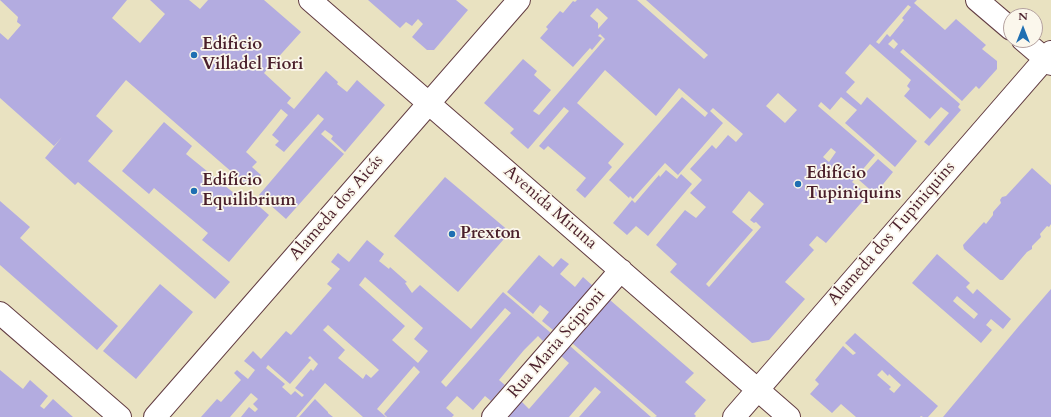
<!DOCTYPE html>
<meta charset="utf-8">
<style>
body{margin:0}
#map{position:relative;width:1051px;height:417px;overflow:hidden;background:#e9e2c1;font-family:Cardo,serif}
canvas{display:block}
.north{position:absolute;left:1003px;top:8px;width:40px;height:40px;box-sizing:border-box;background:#fbf7ec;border:1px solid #b4a19f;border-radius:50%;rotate:0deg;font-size:11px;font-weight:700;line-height:16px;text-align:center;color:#4a1f2b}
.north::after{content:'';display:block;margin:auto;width:14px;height:18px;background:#1f6fb2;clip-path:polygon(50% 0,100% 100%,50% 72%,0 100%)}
</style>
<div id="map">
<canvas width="1051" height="417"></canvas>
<div class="north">N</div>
</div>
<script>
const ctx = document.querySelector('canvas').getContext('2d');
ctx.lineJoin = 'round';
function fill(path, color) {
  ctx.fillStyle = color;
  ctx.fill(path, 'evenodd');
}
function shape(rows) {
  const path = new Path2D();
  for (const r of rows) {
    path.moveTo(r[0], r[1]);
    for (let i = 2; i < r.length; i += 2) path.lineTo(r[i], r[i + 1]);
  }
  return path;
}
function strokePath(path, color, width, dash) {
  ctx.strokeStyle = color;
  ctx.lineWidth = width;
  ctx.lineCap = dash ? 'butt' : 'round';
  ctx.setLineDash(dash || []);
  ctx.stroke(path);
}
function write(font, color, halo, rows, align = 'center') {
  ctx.font = font + ' Cardo,serif';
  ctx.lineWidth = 3.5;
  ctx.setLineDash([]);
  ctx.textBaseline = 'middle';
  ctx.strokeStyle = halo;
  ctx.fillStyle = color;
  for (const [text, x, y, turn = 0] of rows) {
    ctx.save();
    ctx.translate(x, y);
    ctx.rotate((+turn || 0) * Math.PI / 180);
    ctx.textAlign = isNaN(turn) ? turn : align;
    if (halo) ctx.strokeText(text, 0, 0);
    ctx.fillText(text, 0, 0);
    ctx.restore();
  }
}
fill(shape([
 [0,0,127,0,112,18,140,43,165,14,150,0,189,0,200,9,208,0,264,0,301,32,264,73,291,98,287,103,294,109,326,71,338,82,337,84,347,92,357,80,385,105,345,152,331,139,333,136,325,130,321,134,344,154,286,219,259,195,324,119,318,114,284,152,275,145,279,141,272,135,288,115,281,109,246,152,257,162,252,167,261,175,249,187,126,80,96,116,113,131,88,161,230,282,215,299,78,182,75,185,45,158,62,137,54,146,0,98,0,33,8,40,21,25,17,22,18,17],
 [368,0,456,0,468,10,434,50,427,50,412,37,423,24,418,19,412,26,406,22,400,28],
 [577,0,637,0,704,59,708,55,646,0,917,0,914,3,945,30,956,19,986,45,982,49,997,61,997,69,979,89,976,86,962,101,903,49,900,52,960,104,958,107,961,110,929,146,924,142,949,113,941,107,930,119,904,96,910,89,907,86,911,80,870,44,845,73,855,82,846,92,861,105,867,97,917,141,895,167,845,123,857,110,841,97,830,110,821,102,818,106,875,155,852,182,868,195,826,243,817,236,809,245,814,250,785,282,805,299,769,340,752,343,670,272,677,264,656,245,685,210,696,218,706,207,690,193,702,180,690,169,712,145,716,149,728,135,736,142,743,134,713,108,710,111,723,123,678,175,665,163,633,199,630,196,629,198,609,180,682,97,705,117,708,113,679,88,656,116,605,70,577,103,624,144,608,163,612,167,585,198,576,190,586,178,548,146,544,150,539,146,569,111,564,107,528,149,510,133,514,129,484,103,523,59,537,71,534,75,551,90,533,111,539,115,605,39,600,34,598,36,602,38,592,50,590,48,573,67,540,38,548,29,546,27,560,11,563,13,573,1,575,2],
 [908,5,911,7,902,18,904,20,890,37,887,34,879,44,876,42],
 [597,8,608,18,598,29,598,23,590,16],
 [893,39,898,44,894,49,888,44],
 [778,93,797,110,785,123,766,106],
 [831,148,836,152,829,162,823,157],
 [749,191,764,204,750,220,754,223,756,222,761,227,709,287,706,284,753,230,732,212],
 [164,122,192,146,186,154,240,198,244,193,269,215,229,262,202,240,208,233,154,188,149,194,122,171],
 [878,159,893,172,875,194,859,180],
 [1032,168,1051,185,1051,224,1049,227,1047,226,1040,234,1041,237,1032,246,1032,249,1027,252,1003,280,1000,280,964,249,963,245,984,222,986,224,993,215,993,212,1001,203,1000,200,1002,197,1006,196],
 [666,170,677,179,681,174,692,184,648,236,636,226,627,235,613,223,632,200,635,203,659,175,660,177],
 [445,177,510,232,458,292,394,236],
 [0,201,30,227,20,238,118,326,97,350,0,265],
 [367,240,384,254,379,261,389,269,390,267,407,282,405,283,412,293,420,285,471,329,503,292,551,333,543,341,538,336,524,350,499,380,505,385,491,401,485,396,473,410,457,396,446,408,454,415,452,417,387,417,384,414,420,372,414,366,377,409,386,417,363,417,325,383,296,417,241,417,249,407,255,412,258,409,253,404,258,399,251,393,230,417,201,417,217,399,221,402,241,380,234,373,237,370,248,379,255,370,244,361,253,351,261,359,286,331,291,335,332,288,327,284,340,269,331,262,338,253,349,262],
 [365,277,423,328,414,339,428,351,418,363,392,340,405,326,359,285],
 [505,308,511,313,446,387,441,382],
 [328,325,379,370,371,378,366,374,363,379,338,358,345,350,323,330],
 [310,356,318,364,313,371,311,369,295,388,304,395,302,397,295,391,291,395,282,387,285,384,266,368,268,365,290,384,311,360,308,358],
 [937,254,970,283,966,287,973,294,977,289,1011,319,1003,329,991,319,986,325,992,330,981,343,912,283],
 [957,296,978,314,974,319,953,301],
 [539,255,553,267,561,258,569,264,560,274,575,287,583,277,593,286,553,330,542,321,549,312,540,305,533,314,507,292],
 [160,284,193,312,136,379,103,351],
 [1051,289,1051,417,943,417,1019,326],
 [610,300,694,373,685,382,706,400,694,414,696,416,695,417,655,417,657,416,572,343],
 [855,333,938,406,928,417,923,417,921,416,920,417,856,417,841,404,832,413,810,394,819,384,815,380,843,346,853,355,856,353,845,343],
 [882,370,888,376,889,374,901,385,894,393,889,389,891,387,877,375],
 [570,346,603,375,651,417,579,417,601,392,595,387,569,417,508,417,521,401,529,409,569,363,561,356],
 [0,370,23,389,30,380,48,396,40,406,44,409,53,399,73,417,0,417],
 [315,399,328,412,328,413,333,417,299,417]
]), '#b3ace0');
const minor = shape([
 [310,0,789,417],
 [977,0,1011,29],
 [1023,40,1051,64],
 [0,313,120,417],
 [155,417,519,0],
 [493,417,621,270],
 [734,417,1051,52]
]);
strokePath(minor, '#623c42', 24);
strokePath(minor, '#fff', 22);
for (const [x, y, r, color] of [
 [194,55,4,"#1f6fb2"],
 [798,184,4,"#1f6fb2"],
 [194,191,4,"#1f6fb2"],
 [452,234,4,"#1f6fb2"]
]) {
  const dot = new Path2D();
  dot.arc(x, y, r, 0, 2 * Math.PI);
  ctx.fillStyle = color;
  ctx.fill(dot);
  strokePath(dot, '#fbf7ec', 1.5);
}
write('bold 17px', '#4a1f2b', '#fbf7ec', [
 ["Edificio",202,45],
 ["Villadel Fiori",202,65],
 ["Edifício",806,174],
 ["Tupiniquins",806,194],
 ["Edifício",202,181],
 ["Equilibrium",202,201],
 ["Prexton",460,234]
], 'left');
write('17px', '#4a1f2b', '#fbf7ec', [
 ["Alameda dos Aicás",337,208,-49],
 ["Avenida Miruna",550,208,41],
 ["Alameda dos Tupiniquins",892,234,-49],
 ["Rua Maria Scipioni",557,344,-49]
]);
</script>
